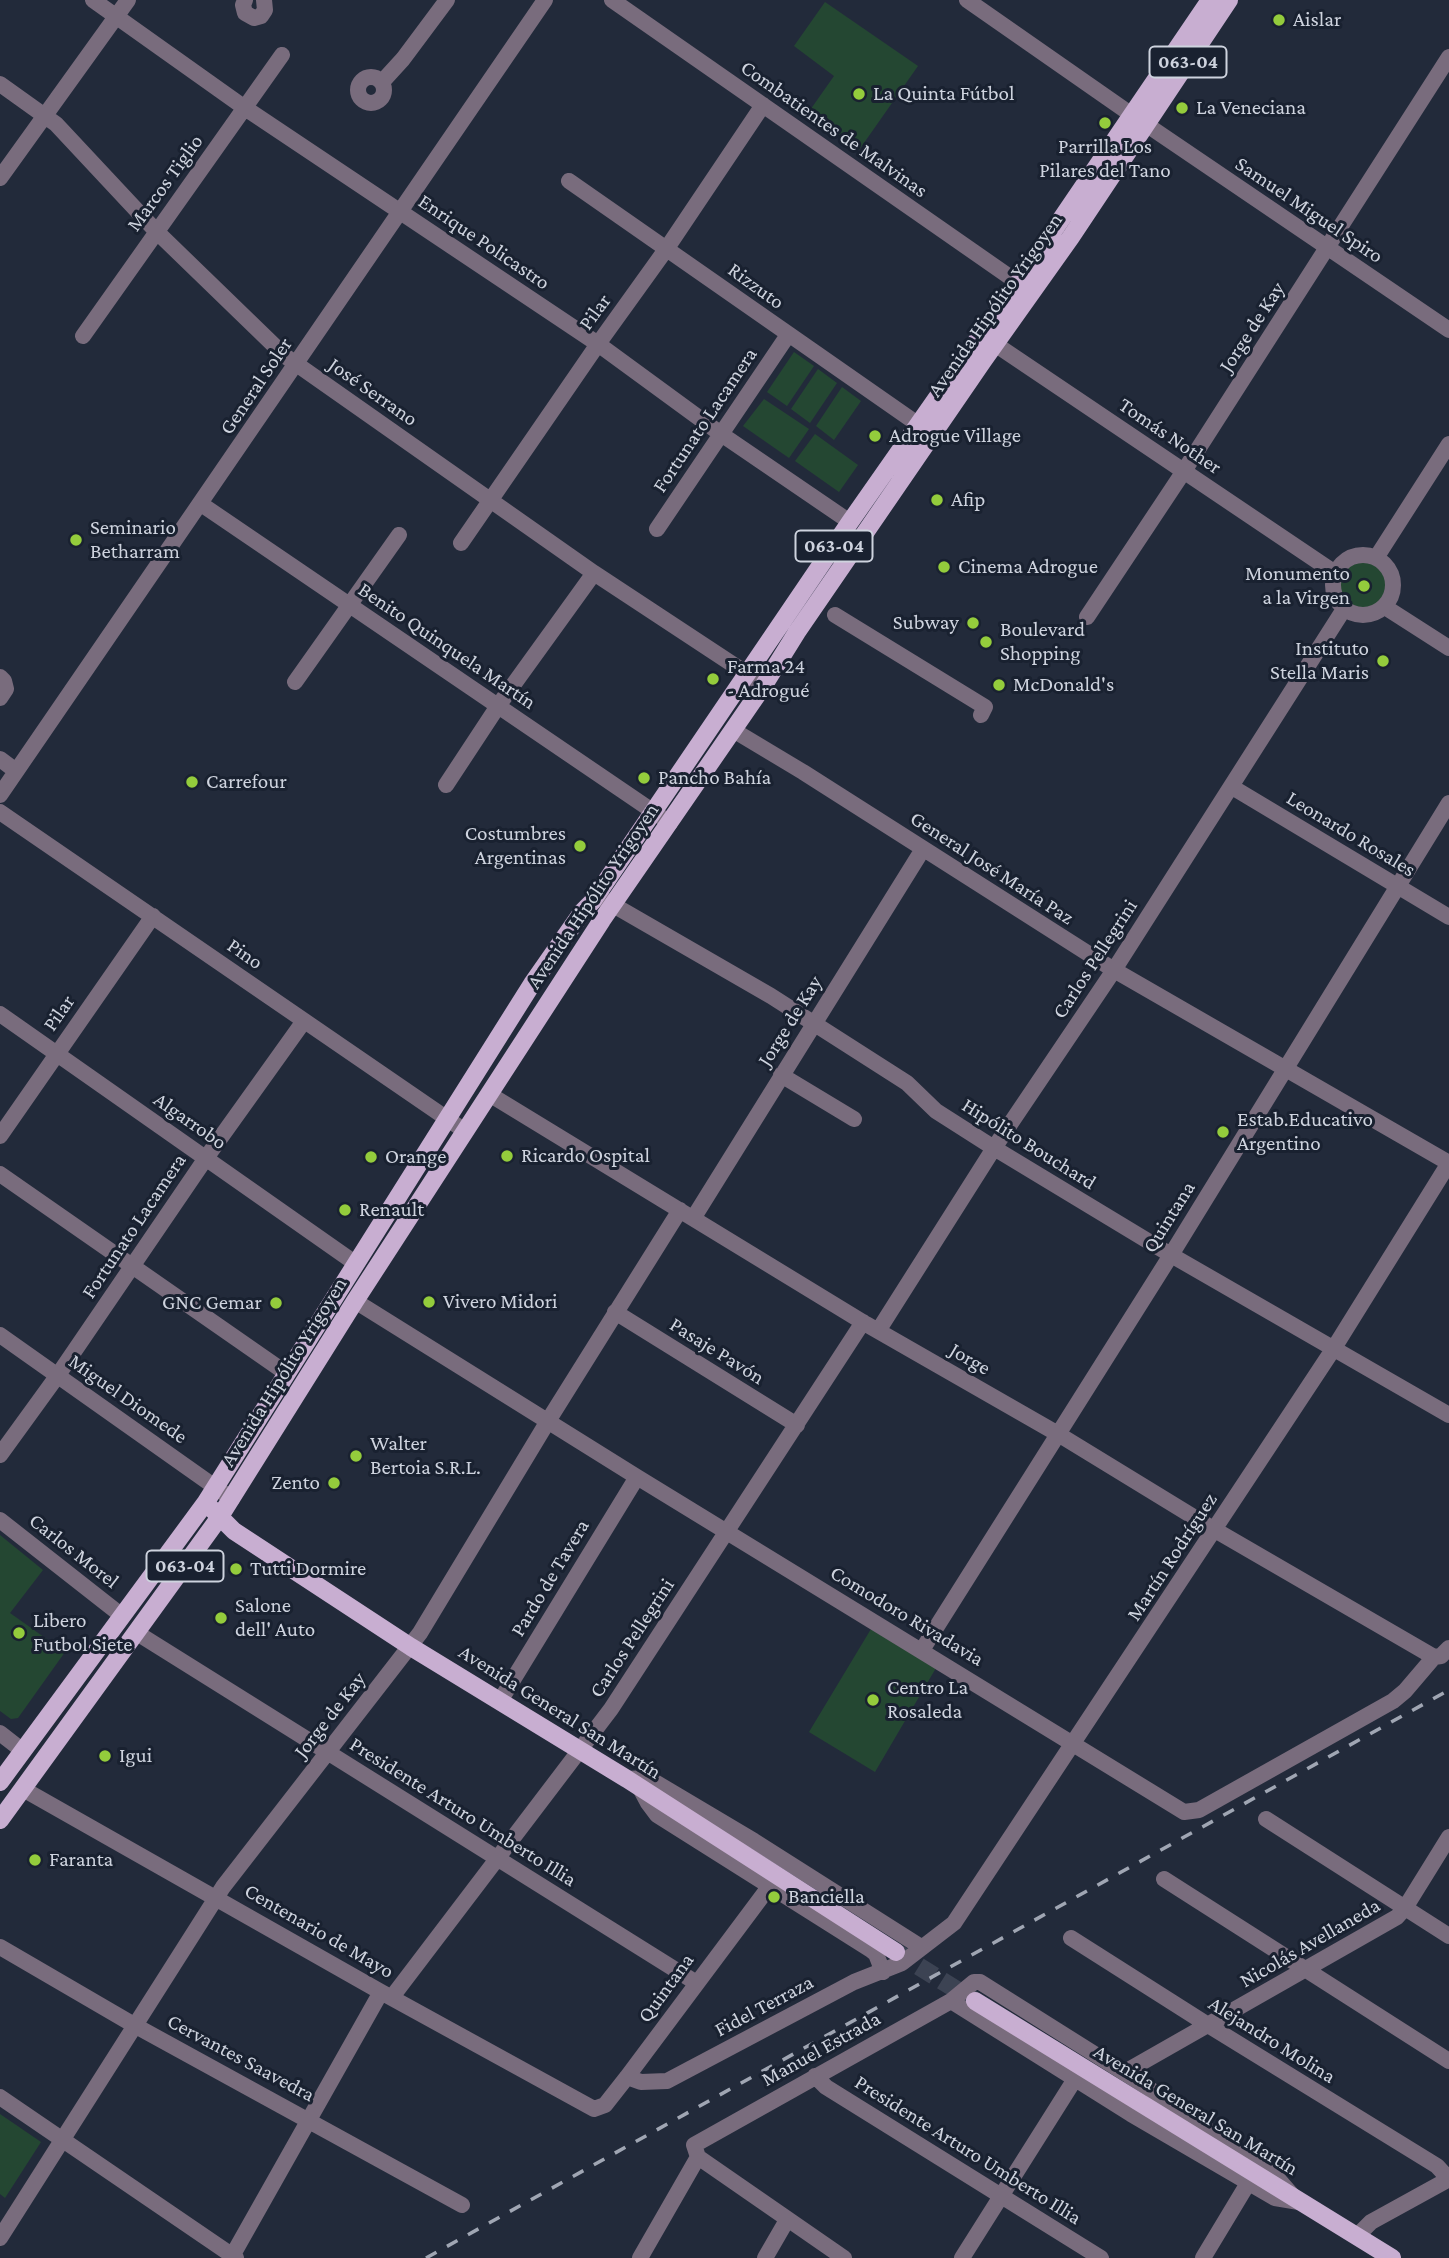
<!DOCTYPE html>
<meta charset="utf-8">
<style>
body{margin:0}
canvas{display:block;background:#222a3a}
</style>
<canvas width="1449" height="2258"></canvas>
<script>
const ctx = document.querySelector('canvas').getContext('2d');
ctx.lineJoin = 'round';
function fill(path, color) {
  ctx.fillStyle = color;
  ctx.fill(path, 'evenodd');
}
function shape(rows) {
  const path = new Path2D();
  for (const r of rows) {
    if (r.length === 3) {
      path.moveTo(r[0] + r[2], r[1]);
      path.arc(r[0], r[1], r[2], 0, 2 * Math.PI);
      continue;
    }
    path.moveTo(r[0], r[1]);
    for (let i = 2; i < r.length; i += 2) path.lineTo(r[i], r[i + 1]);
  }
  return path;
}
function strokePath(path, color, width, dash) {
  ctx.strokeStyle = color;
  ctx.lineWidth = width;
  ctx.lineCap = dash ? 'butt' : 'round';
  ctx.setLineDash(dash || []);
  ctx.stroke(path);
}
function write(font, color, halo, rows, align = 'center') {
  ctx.font = font + ' "Crimson Pro",serif';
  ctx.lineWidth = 6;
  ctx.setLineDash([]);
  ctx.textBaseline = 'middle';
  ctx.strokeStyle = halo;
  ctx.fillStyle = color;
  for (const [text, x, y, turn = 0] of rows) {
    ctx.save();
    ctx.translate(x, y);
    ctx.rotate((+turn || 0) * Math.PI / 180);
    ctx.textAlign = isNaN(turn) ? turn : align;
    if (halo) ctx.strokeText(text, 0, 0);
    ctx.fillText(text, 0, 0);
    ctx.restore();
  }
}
fill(shape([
 [825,2,918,66,859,150,808,113,834,76,794,46],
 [794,352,814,366,787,406,767,392],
 [818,369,837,383,810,423,791,409],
 [842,387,861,401,834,440,816,426],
 [764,399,809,429,789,458,743,426],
 [815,434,858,465,839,492,795,461],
 [1365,585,25],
 [0,1535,43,1570,10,1613,65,1652,18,1718,11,1719,0,1711],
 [871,1629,936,1668,875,1772,809,1732],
 [0,2114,41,2142,5,2198,0,2194]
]), '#244732');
strokePath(shape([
 [896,1952,973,2000]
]), '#3c4353', 18, [18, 9]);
strokePath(shape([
 [93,0,245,108,598,344,721,434,850,522],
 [245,0,243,5,245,13,254,18,261,16,265,10,264,0],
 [612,0,1027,289],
 [967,0,1132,115],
 [371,90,13],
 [382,82,403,59,447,0],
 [0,84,56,124,156,231,285,356,594,573,764,685],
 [1147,125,1449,330],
 [0,178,128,0],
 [569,181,919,425],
 [83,336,282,55],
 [986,338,1335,573],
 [201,504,670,823],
 [657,529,788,335],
 [461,543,598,344,667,248,763,105],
 [1363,585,30],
 [1376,558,1449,444],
 [1385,607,1449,648],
 [835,615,985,707,981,715],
 [1087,617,1184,471,1449,57],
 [0,677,4,681,6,689,0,698],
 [295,682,399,535],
 [733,730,803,772,1114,970,1449,1163],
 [0,759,16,771],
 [446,785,498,706,594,573],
 [1232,787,1449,917],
 [0,795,545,0],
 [0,812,465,1131],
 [596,895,771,996,907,1083,936,1111,994,1148,1171,1255,1449,1415],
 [0,1014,355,1263],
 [781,1075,854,1119],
 [489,1094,866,1324,1058,1434,1215,1530,1434,1657],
 [0,1136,153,916],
 [0,1174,286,1373],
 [694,1217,923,849],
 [355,1301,637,1477,1184,1812,1199,1810,1393,1701,1405,1691,1434,1657],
 [615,1312,797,1425],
 [878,1331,994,1148,1114,970,1344,609],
 [0,1335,232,1499],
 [0,1455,58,1375,206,1158,304,1021],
 [0,1520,121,1615],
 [137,1633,695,1982],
 [922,1650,1171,1255,1449,803],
 [1434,1657,1441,1656,1449,1648],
 [500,1701,637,1477],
 [0,1733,23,1751],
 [627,1779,646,1778,653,1781,754,1841,921,1947],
 [640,1788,648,1803,657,1815,871,1950,876,1954,883,1972],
 [23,1789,381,1992,594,2109,605,2105,627,2077,769,1887],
 [1266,1819,1449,1936],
 [1164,1879,1449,2061],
 [1071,1938,1208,2025,1437,2166,1449,2179,1371,2222,1357,2236],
 [0,1947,134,2025,462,2205],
 [392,1997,611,1709,863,1322],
 [951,2001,1131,2114,1275,2198,1299,2202],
 [1126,2074,1132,2068,1397,1917,1405,1908,1449,1837],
 [815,2076,826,2087,1101,2258],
 [627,2077,641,2082,667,2081,854,1982,902,1963,954,1923,1334,1348,1449,1163],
 [0,2097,236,2258],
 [0,2238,223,1887,420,1633,548,1421,680,1210],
 [231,2258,381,1992],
 [640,2258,698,2157],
 [765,2258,787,2220],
 [844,2258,698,2157,694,2145,951,2001,974,1982,980,1982,1150,2089,1177,2110,1272,2172,1292,2195],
 [962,2258,1075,2079],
 [1203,2258,1253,2175]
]), '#796c7d', 16);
strokePath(shape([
 [212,1509,234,1531,411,1647,627,1779,896,1952],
 [0,1782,206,1502,532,984,583,911,592,902,850,522,1030,265,1210,0],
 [0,1820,219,1518,355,1301,602,920,764,685,797,632,983,361,1071,237,1229,0],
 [975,2001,1392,2258]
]), '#c8aed1', 18);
strokePath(shape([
 [426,2258,1449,1690]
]), '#a0a6b3', 3.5, [12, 12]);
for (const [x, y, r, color] of [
 [1279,20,7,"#94cc3c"],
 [859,94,7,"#94cc3c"],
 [1182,108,7,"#94cc3c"],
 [1105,123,7,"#94cc3c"],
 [875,436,7,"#94cc3c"],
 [937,500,7,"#94cc3c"],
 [76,540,7,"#94cc3c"],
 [944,567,7,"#94cc3c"],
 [1364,586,7,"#94cc3c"],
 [973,623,7,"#94cc3c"],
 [986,642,7,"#94cc3c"],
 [1383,661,7,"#94cc3c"],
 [713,679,7,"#94cc3c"],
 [999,685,7,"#94cc3c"],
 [644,778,7,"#94cc3c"],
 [192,782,7,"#94cc3c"],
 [580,846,7,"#94cc3c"],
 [1223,1132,7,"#94cc3c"],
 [507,1156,7,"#94cc3c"],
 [371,1157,7,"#94cc3c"],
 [345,1210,7,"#94cc3c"],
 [429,1302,7,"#94cc3c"],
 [276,1303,7,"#94cc3c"],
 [356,1456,7,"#94cc3c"],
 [334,1483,7,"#94cc3c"],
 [236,1569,7,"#94cc3c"],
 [221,1618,7,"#94cc3c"],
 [19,1633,7,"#94cc3c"],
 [873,1700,7,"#94cc3c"],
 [105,1756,7,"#94cc3c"],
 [35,1860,7,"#94cc3c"],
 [774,1897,7,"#94cc3c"]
]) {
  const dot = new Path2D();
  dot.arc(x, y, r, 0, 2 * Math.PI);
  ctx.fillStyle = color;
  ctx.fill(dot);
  strokePath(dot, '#192130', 2.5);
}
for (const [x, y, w] of [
 [1188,62,77],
 [834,546,77],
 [185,1566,77]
]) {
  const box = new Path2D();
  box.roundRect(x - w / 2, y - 15.5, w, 31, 5);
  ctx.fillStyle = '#192130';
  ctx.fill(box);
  strokePath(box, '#ced3de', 2);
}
write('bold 19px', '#ced3de', null, [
 ["063-04",1188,62],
 ["063-04",834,546],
 ["063-04",185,1566]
]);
write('21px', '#ced3de', '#192130', [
 ["Aislar",1293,20],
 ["La Quinta Fútbol",873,94],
 ["La Veneciana",1196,108],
 ["Parrilla Los",1105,147,"center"],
 ["Pilares del Tano",1105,171,"center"],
 ["Adrogue Village",889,436],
 ["Afip",951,500],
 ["Seminario",90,528],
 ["Betharram",90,552],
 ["Cinema Adrogue",958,567],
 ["Monumento",1350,574,"right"],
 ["a la Virgen",1350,598,"right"],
 ["Subway",959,623,"right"],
 ["Boulevard",1000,630],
 ["Shopping",1000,654],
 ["Instituto",1369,649,"right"],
 ["Stella Maris",1369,673,"right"],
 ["Farma 24",727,667],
 ["- Adrogué",727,691],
 ["McDonald's",1013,685],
 ["Pancho Bahía",658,778],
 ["Carrefour",206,782],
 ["Costumbres",566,834,"right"],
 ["Argentinas",566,858,"right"],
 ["Estab.Educativo",1237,1120],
 ["Argentino",1237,1144],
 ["Ricardo Ospital",521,1156],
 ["Orange",385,1157],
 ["Renault",359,1210],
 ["Vivero Midori",443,1302],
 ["GNC Gemar",262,1303,"right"],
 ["Walter",370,1444],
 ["Bertoia S.R.L.",370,1468],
 ["Zento",320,1483,"right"],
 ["Tutti Dormire",250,1569],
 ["Salone",235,1606],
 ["dell' Auto",235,1630],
 ["Libero",33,1621],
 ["Futbol Siete",33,1645],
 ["Centro La",887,1688],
 ["Rosaleda",887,1712],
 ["Igui",119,1756],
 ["Faranta",49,1860],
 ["Banciella",788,1897]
], 'left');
write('21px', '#ced3de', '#192130', [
 ["Combatientes de Malvinas",834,129,35],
 ["Marcos Tiglio",165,183,-54],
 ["Samuel Miguel Spiro",1309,210,34],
 ["Enrique Policastro",484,242,34],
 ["Rizzuto",756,286,36],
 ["Avenida Hipólito Yrigoyen",995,305,-55],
 ["Pilar",595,312,-54],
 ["Jorge de Kay",1252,327,-57],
 ["General Soler",256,386,-56],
 ["José Serrano",373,392,35],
 ["Fortunato Lacamera",705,420,-56],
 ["Tomás Nother",1170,436,34],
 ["Benito Quinquela Martín",447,646,34],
 ["Leonardo Rosales",1351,834,31],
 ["General José María Paz",992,868,33],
 ["Avenida Hipólito Yrigoyen",593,896,-56],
 ["Pino",245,954,35],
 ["Carlos Pellegrini",1095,959,-57],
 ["Pilar",59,1013,-55],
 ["Jorge de Kay",790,1021,-58],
 ["Algarrobo",190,1121,35],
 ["Hipólito Bouchard",1029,1144,32],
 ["Quintana",1169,1217,-58],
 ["Fortunato Lacamera",134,1226,-56],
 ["Pasaje Pavón",717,1351,32],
 ["Jorge",970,1359,30],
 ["Avenida Hipólito Yrigoyen",284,1372,-58],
 ["Miguel Diomede",128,1399,35],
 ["Carlos Morel",74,1551,38],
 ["Martín Rodríguez",1172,1557,-57],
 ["Pardo de Tavera",550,1578,-59],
 ["Comodoro Rivadavia",907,1616,31],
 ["Carlos Pellegrini",632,1638,-57],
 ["Avenida General San Martín",560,1712,32],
 ["Jorge de Kay",330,1715,-52],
 ["Presidente Arturo Umberto Illia",463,1812,32],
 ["Centenario de Mayo",319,1931,30],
 ["Nicolás Avellaneda",1310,1943,-30],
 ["Quintana",666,1988,-54],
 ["Fidel Terraza",764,2006,-28],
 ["Alejandro Molina",1272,2040,32],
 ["Manuel Estrada",821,2049,-29],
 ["Cervantes Saavedra",241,2058,28],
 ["Avenida General San Martín",1196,2110,31],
 ["Presidente Arturo Umberto Illia",968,2150,32]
]);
</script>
